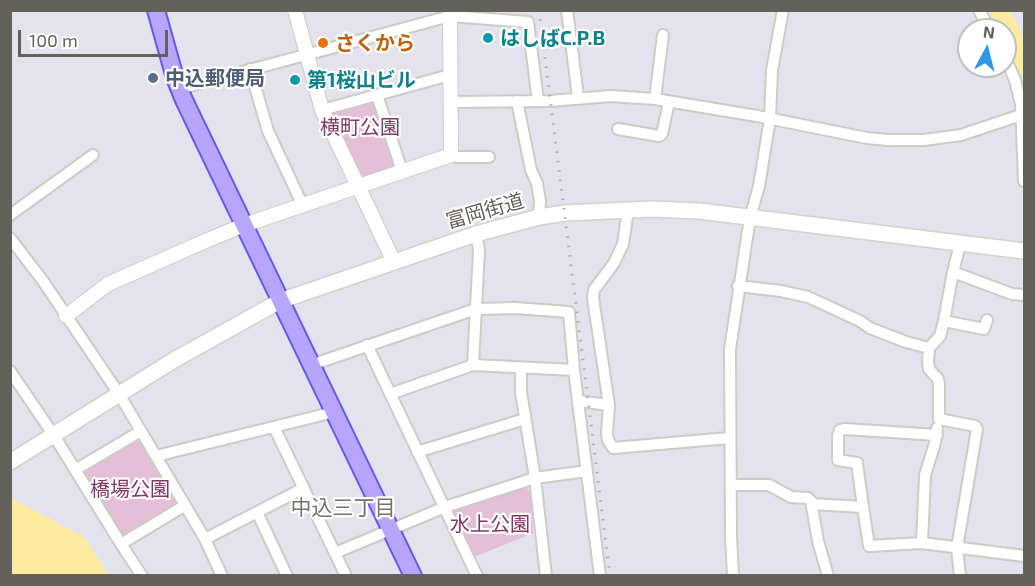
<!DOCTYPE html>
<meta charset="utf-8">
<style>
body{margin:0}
#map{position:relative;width:1035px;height:586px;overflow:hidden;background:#e3e2ed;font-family:"Exo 2",sans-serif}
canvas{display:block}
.frame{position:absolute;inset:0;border:12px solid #63625a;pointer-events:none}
.north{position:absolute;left:957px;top:18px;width:60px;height:60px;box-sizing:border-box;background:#fff;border:2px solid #c1c0bd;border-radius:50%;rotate:7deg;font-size:16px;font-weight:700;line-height:24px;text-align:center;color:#63625a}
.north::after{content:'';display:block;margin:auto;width:21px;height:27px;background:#2d97e8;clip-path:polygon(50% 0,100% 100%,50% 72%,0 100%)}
.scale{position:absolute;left:18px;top:30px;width:150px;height:27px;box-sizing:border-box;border:3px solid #63625a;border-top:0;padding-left:8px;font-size:18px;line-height:21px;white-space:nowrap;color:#63625a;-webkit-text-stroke:4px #fff;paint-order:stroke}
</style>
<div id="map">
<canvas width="1035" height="586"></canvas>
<div class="frame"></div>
<div class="north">N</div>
<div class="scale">100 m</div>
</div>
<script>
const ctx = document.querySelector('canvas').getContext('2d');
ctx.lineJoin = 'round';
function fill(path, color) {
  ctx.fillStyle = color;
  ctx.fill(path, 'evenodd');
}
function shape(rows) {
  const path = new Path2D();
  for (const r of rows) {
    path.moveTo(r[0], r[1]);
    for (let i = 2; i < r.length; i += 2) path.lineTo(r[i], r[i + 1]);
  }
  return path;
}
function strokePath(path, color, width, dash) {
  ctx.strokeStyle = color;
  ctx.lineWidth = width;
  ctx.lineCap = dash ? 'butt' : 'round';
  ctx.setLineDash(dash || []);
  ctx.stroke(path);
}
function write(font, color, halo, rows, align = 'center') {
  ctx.font = font + ' "Exo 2","Noto Sans JP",sans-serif';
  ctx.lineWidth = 4.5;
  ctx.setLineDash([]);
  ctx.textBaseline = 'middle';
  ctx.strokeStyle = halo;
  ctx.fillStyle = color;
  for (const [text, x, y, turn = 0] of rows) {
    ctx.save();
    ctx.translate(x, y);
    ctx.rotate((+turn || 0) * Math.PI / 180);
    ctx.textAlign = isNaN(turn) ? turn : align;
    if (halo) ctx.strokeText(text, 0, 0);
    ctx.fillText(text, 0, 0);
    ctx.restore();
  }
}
fill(shape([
 [371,100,376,104,396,168,366,178,358,174,329,114],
 [134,440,139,441,175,501,174,507,127,536,119,535,81,475,84,467],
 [524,486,530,491,533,533,474,557,451,510]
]), '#e5bed7');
fill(shape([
 [11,498,84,537,109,575,11,575]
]), '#feeba0');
strokePath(shape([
 [999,10,1010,30,1024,66]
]), '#feeba0', 18);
const minor = shape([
 [567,10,578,97],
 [979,10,990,30],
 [1005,57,1015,80,1021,104,1024,181],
 [250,69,268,131,303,206],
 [179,89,450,16,528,22,538,101],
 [377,95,402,171],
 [655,99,663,35],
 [517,101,531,170,537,183,540,201,539,217],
 [451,102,550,101,611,96,655,99,757,116,867,138,888,140,924,140,961,135,1024,114],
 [322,110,450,75],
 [618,129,659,136,662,134,669,102],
 [451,155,457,157,489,157],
 [628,210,623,244,614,263,594,290,593,298,609,405,607,433,608,440,613,448,729,438],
 [10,215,93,155],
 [10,238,43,281,119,394,205,539,222,576],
 [953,272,1012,294,1024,295],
 [738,286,781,291,808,297,860,321,870,328,906,342,929,348],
 [944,321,984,329,987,320],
 [367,345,477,576],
 [311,365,476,309,515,308,569,312,574,370],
 [473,365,479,250,476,234],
 [521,368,521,392,535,478,546,576],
 [10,371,53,434,121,544,142,576],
 [390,394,473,365,574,370,600,576],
 [578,401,609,405],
 [274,427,346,576],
 [417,452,525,419],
 [156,456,334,412],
 [75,470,141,431],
 [731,485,769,485,791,497,808,498,811,501,818,541,828,576],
 [812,504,863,507,869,546,922,543,1024,556],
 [863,507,857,463,838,460,838,435,840,430,845,429,937,435],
 [257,512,287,576],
 [205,539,304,488],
 [922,543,925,475,935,443,937,428],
 [121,544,184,506],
 [335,553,445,507,535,478,587,471],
 [733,576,731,536,730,349,750,218,759,186,770,119,772,70,783,10],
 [960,576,957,548,977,429,975,426,939,419,939,384,938,379,929,369,928,362,929,348,940,336,944,321,953,272,960,244]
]);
const tertiary = shape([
 [295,10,322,110,394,262],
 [66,316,108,284,203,242,244,225,451,155,450,10]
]);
const secondary = shape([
 [10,462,174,360,280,301,476,234,539,217,565,213,652,209,699,211,1024,251]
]);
const primary = shape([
 [156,10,175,78,184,100,413,576]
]);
strokePath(minor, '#cdccc5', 14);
strokePath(tertiary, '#cdccc5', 16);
strokePath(secondary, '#d3d3ca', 18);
strokePath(primary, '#6358f0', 20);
strokePath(minor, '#fff', 10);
strokePath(tertiary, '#fff', 14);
strokePath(secondary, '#fff', 15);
strokePath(primary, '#b7a5fe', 16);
strokePath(shape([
 [539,10,610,576]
]), '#afaead', 3, [1.5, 8]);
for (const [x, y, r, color] of [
 [488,38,6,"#0f9aa8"],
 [323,43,6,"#e8710a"],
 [153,78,6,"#5c6f8a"],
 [295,80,6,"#0f9aa8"]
]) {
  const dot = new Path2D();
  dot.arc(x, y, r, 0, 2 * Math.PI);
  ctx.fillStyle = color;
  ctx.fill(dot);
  strokePath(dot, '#fff', 2);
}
write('bold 20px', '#0d838f', '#fff', [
 ["はしばC.P.B",500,38],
 ["第1桜山ビル",307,80]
], 'left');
write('bold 20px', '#c56008', '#fff', [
 ["さくから",335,43]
], 'left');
write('bold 20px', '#4e5e75', '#fff', [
 ["中込郵便局",165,78]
], 'left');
write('20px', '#863666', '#fff', [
 ["横町公園",360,127],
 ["橋場公園",130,489],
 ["水上公園",490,524]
]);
write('20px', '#63625a', '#fff', [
 ["富岡街道",485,211,-16]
]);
write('21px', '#75736b', '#fff', [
 ["中込三丁目",343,508]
]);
</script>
